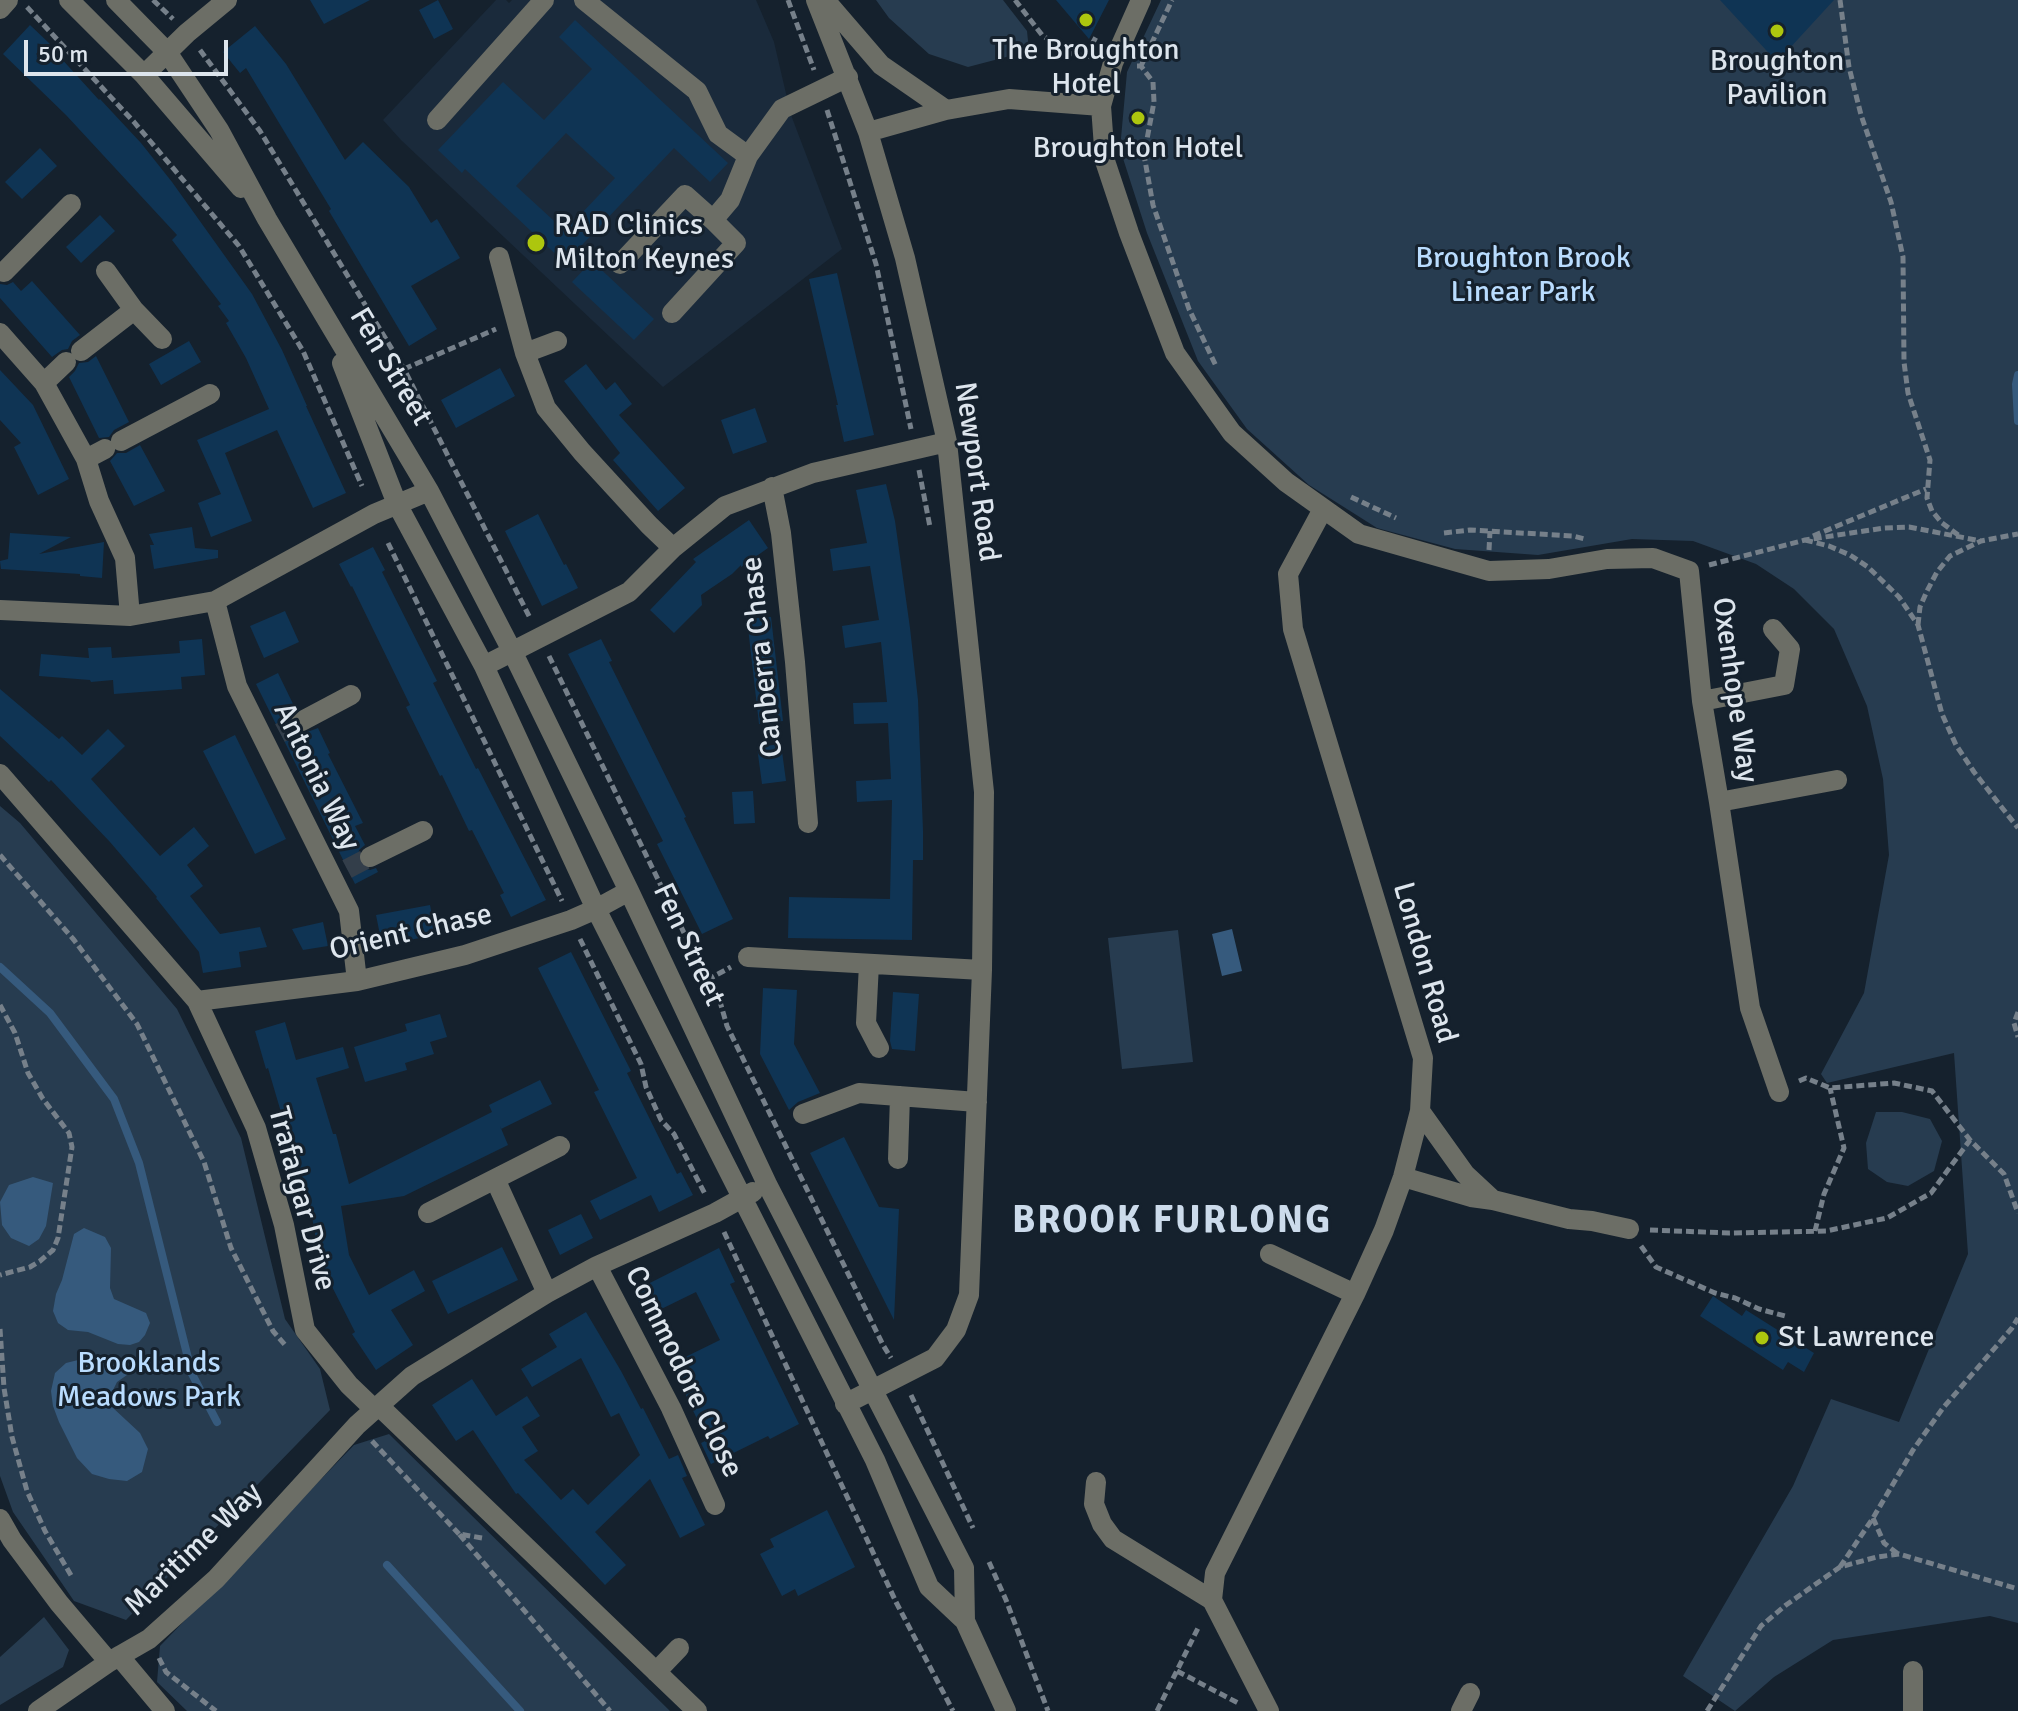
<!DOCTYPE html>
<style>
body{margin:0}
#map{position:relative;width:2018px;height:1711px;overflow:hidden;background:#15212d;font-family:Signika,sans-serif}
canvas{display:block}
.scale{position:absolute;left:24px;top:40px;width:204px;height:36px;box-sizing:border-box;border:4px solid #dde5ed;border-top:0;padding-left:10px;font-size:24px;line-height:28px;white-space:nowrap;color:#dde5ed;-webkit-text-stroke:6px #15212d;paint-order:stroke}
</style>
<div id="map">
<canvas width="2018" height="1711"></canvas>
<div class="scale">50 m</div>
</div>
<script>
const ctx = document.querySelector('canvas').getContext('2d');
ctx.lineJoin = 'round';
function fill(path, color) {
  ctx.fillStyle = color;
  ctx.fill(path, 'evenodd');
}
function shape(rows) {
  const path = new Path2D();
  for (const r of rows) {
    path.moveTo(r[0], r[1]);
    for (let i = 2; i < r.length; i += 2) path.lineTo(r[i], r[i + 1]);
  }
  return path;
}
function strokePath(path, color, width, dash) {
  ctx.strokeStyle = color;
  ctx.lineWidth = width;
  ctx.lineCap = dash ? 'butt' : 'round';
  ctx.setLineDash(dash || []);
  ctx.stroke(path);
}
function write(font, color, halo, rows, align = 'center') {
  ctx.font = font + ' Signika,sans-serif';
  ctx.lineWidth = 6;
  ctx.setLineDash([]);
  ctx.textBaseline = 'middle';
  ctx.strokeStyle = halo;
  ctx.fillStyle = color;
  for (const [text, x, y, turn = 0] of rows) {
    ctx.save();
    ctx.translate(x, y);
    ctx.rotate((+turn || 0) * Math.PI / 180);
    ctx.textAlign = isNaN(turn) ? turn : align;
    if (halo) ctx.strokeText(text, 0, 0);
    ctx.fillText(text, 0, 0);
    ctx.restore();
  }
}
fill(shape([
 [496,0,506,0,509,3,512,0,756,0,774,42,791,115,842,249,663,387,401,140,383,120]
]), '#1a2a3b');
fill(shape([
 [876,0,1003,0,1027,31,1029,51,968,67,929,54,889,18],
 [1161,0,2018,0,2018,1623,1990,1616,1833,1640,1774,1677,1735,1711,1683,1676,1793,1486,1831,1399,1899,1422,1968,1254,1954,1053,1827,1083,1821,1074,1864,993,1889,855,1883,779,1867,706,1834,629,1794,589,1756,564,1693,541,1632,539,1538,555,1455,549,1377,528,1309,485,1247,429,1198,361,1147,233,1120,149,1127,72],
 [0,806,20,823,177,1009,241,1138,285,1319,320,1369,330,1410,126,1620,74,1601,13,1512,0,1476],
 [1178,930,1193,1062,1122,1069,1108,938],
 [1876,1112,1902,1112,1930,1119,1942,1141,1934,1171,1908,1186,1887,1182,1868,1169,1866,1143],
 [389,1434,670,1711,187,1711,157,1682,160,1646,354,1445],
 [44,1617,69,1650,63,1667,0,1705,0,1657]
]), '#273c50');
fill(shape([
 [1232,929,1242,971,1222,976,1212,934],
 [33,1177,53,1183,46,1226,39,1239,29,1246,11,1238,2,1225,0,1202,9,1185],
 [84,1228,105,1237,111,1248,110,1288,114,1299,146,1313,150,1323,145,1335,139,1342,130,1345,118,1344,88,1332,68,1330,58,1323,53,1311,56,1294,62,1280,74,1234],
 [86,1358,125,1368,127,1375,117,1382,110,1396,112,1407,140,1433,148,1449,142,1472,127,1481,109,1479,92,1474,77,1458,59,1422,53,1406,51,1391,55,1373,66,1363]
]), '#365a7d');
strokePath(shape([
 [2018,375,2016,384,2018,421],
 [0,967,50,1013,114,1099,139,1163,192,1374,217,1422],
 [387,1565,520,1711]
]), '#365a7d', 8);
fill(shape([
 [310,0,370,0,324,24],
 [438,0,453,29,434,39,419,10],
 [1056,0,1109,0,1089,39],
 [1720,0,1834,0,1777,62],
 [575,20,728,163,710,182,674,148,565,263,465,169,462,173,438,150,503,82,544,120,592,69,559,37],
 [566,133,615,178,565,231,516,186],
 [30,25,50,44,49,45,99,100,100,99,141,143,172,182,252,294,282,350,307,406,306,406,346,493,313,508,277,430,225,453,252,521,211,537,198,503,221,494,197,440,269,409,246,358,226,323,229,321,218,306,221,304,172,240,177,235,66,115,3,54],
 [255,26,286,64,345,160,363,142,409,187,431,223,437,219,460,258,411,286,437,329,409,346,329,211,331,209,311,176,246,68,240,73,223,52],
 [40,148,57,166,22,199,5,182],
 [100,215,115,231,81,263,66,247],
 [592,261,654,319,634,340,572,282],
 [837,273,874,435,844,442,836,405,838,405,809,279],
 [32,281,80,335,72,341,68,349,62,350,52,357,0,298,0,284,7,285,13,282,21,291],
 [189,341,201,362,161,385,149,364],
 [96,356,129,422,114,430,109,437,99,438,69,377,75,371,79,363,88,362],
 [586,364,606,390,615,382,632,404,619,415,685,488,658,511,613,460,620,453,564,381],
 [500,368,515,396,456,428,441,400],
 [0,370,33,405,69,479,38,495,14,447,21,443,0,420],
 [755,408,767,442,733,454,721,420],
 [140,445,165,491,134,506,110,461,117,453,126,453],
 [886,484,895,521,910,628,918,700,923,831,923,860,913,860,912,940,788,938,789,897,890,899,892,800,857,802,856,781,891,779,888,723,854,724,853,703,887,702,881,642,845,648,842,626,879,620,870,566,833,571,830,549,867,543,856,490],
 [538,514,564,565,566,564,578,588,542,606,505,531],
 [749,520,768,548,741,567,741,565,732,574,701,595,702,605,674,633,650,610,696,562,693,559],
 [192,527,195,548,218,550,218,558,154,569,150,545,154,545,149,534],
 [10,533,71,537,39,554,104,542,102,578,80,576,80,574,1,569,0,561,8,559],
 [373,547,385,570,382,572,437,681,433,683,476,769,478,768,546,900,511,917,500,895,504,893,472,830,469,831,442,775,440,776,406,707,410,705,352,586,351,587,339,564],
 [285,611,299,642,264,658,250,626],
 [771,617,783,721,759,724,747,619],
 [202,639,205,675,181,677,182,689,114,694,113,680,91,682,90,680,39,676,41,654,89,658,88,648,111,647,112,658,180,653,179,641],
 [601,639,612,661,609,662,686,817,684,818,733,919,702,934,657,844,663,841,568,654],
 [278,673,296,710,291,714,289,720,291,728,296,732,302,734,318,728,330,753,328,754,363,823,355,826,365,845,359,850,358,862,363,868,370,870,376,868,378,872,355,884,256,684],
 [0,689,59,739,62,736,82,755,108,729,125,746,91,779,160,856,194,827,209,846,187,865,203,886,190,896,220,934,260,927,267,947,239,952,241,967,203,973,199,952,156,898,157,897,110,842,51,780,49,782,0,736],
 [235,735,286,839,255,854,203,751],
 [781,744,786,781,762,784,757,747],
 [753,791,755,823,734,824,732,792],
 [430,905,436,935,382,945,376,915],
 [323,922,328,946,303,950,292,929],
 [571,952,631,1071,627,1073,677,1174,681,1172,693,1195,659,1212,651,1195,600,1220,590,1201,637,1178,594,1092,599,1090,538,968],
 [763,988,797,990,794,1044,820,1093,798,1102,789,1110,760,1054],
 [893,992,919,994,915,1051,892,1049,890,1041],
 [440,1014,447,1037,430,1042,434,1054,405,1063,407,1070,365,1082,354,1047,407,1031,405,1024],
 [285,1022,296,1060,343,1047,349,1068,316,1078,333,1134,336,1134,349,1184,492,1112,489,1105,540,1080,552,1104,501,1129,500,1126,508,1145,404,1196,341,1206,349,1255,369,1295,414,1270,425,1291,391,1310,413,1345,376,1370,352,1334,355,1332,320,1263,311,1211,301,1213,299,1207,310,1202,307,1187,305,1188,292,1135,288,1136,268,1068,266,1069,255,1031],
 [844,1137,879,1207,899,1209,894,1320,810,1153],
 [581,1214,593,1238,560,1255,548,1230],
 [502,1247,518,1280,448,1314,432,1281],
 [719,1248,735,1282,730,1284,799,1424,770,1439,768,1436,711,1464,701,1443,707,1440,671,1364,720,1340,696,1292,647,1316,634,1291],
 [1713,1296,1742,1316,1746,1310,1814,1353,1804,1372,1788,1362,1783,1370,1700,1316],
 [586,1312,621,1371,641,1409,643,1408,669,1459,678,1455,687,1476,682,1478,705,1525,680,1538,650,1479,595,1532,626,1565,605,1585,518,1493,516,1494,473,1430,456,1441,432,1405,472,1379,496,1416,527,1396,540,1416,522,1427,538,1451,524,1460,561,1500,573,1489,588,1505,640,1455,619,1413,611,1417,581,1358,532,1387,521,1369,557,1347,549,1334],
 [827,1510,855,1567,798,1596,795,1589,782,1596,760,1554,774,1547,770,1539]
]), '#0f3454');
strokePath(shape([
 [280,733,302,721],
 [347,869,370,857]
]), '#333e4a', 20, [20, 10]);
strokePath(shape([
 [153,0,173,19],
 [788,0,814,70],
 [1015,0,1042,35,1067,53,1092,57],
 [1840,0,1849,67,1861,115,1891,202,1903,257,1904,362,1908,393,1930,460,1927,498,1932,511,1942,523,1961,537],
 [27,7,134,122,239,246,303,351,362,486],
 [200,50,260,131,404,369,530,618],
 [1086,55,1096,37],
 [1137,66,1141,66,1153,82,1154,102,1144,155,1153,205,1189,309,1216,366],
 [1141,66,1172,0],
 [827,110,876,264,911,429],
 [1125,154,1144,155],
 [404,369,496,329],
 [919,470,930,527],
 [1351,497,1396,518],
 [1444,533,1470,530,1573,536,1585,539],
 [1813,536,1926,489],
 [1805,540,1829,546,1850,555,1868,567,1899,597,1918,625,1942,714,1956,745,1974,772,2018,828],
 [388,543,562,901],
 [1489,550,1490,531],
 [1709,565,1805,540,1884,528,1909,527,1981,541],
 [1918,625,1920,607,1927,591,1937,572,1950,556,1981,541,2018,534],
 [549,656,707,980,719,998,727,1026,883,1345,891,1358],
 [0,855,74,940,137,1024,204,1162,231,1248,273,1331,285,1345],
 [580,939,641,1064,646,1087,661,1120,674,1134,705,1194],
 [707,980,731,967],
 [0,1005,15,1033,28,1073,43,1099,69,1133,72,1147,58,1238,53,1250,40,1261,30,1267,0,1275],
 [2018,1012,2014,1023,2018,1037],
 [1799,1081,1806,1078,1830,1088,1894,1083,1932,1091,1970,1140,2004,1174,2018,1213],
 [1650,1230,1729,1233,1826,1231,1887,1218,1931,1193,1970,1140],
 [1815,1231,1824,1194,1844,1148,1830,1088],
 [724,1232,896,1602,953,1711],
 [1641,1246,1656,1267,1715,1293,1735,1298,1759,1309,1785,1316],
 [0,1329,4,1388,12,1437,27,1491,45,1531,72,1577],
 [911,1395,973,1528],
 [372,1441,459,1534],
 [1873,1518,1884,1543,1898,1554],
 [482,1538,459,1534,610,1711],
 [989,1562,1006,1600,1048,1711],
 [1840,1567,1873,1518,1913,1450,1943,1408,2012,1328,2018,1318],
 [159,1658,166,1672,216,1711],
 [1177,1671,1240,1704],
 [1157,1711,1199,1626],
 [1707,1711,1761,1626,1786,1605,1840,1567,1877,1557,1899,1554,2018,1589]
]), '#76808a', 5, [8, 4]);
strokePath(shape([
 [69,0,144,75,241,188],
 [116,0,167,52,219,130,267,219,429,491,512,651,629,891,767,1184,964,1568,965,1621],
 [584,0,697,91,718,134,748,156],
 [816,0,868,132,905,258,947,442,984,792,982,970,969,1295,956,1330,935,1358,845,1404],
 [825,0,881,65,946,110],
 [1141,0,1113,63,1101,106,1105,161,1129,233,1175,353,1232,433,1286,482,1359,534,1489,571,1549,569,1607,559,1653,558,1689,571,1702,701,1719,802,1750,1008,1779,1092],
 [0,9,8,0],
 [144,75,187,33,227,0],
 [437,120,544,0],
 [868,132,946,110,1009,99,1101,106],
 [713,220,730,200,748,156,782,109,848,77],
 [499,257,525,353,546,408,582,452,649,525,673,548],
 [620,264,685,195,713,220,736,243,672,313],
 [106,271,134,310,162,339],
 [4,272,71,204],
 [0,333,44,383,86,459,99,501,125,558,130,616],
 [81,351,134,310],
 [525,353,557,341],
 [342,363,397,504,484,666,596,909,875,1460,929,1587,965,1621,1006,1711],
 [44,383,66,362],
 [121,441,210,394],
 [86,459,105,449],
 [772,487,781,533,795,662,808,823],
 [215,601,237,686,349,911,357,981],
 [0,610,130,616,215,601,374,514,429,491],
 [484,666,629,592,673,548,725,506,813,473,947,442],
 [1702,701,1784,685,1790,649,1773,629],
 [302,721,351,695],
 [0,774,197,1001,256,1128,284,1225,305,1330,349,1385,374,1409],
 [1719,802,1837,780],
 [370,857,423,831],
 [748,957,982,970],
 [869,964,866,1023,879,1048],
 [197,1001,357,981,465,955,571,920,596,909,629,891],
 [1420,1111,1465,1174,1493,1200],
 [803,1114,859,1093,977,1102],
 [898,1159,900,1096],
 [1403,1177,1471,1197,1493,1200,1569,1219,1592,1221,1629,1229],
 [495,1179,547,1293],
 [428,1213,560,1146],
 [1270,1254,1355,1294],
 [597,1266,671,1408,715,1505],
 [378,1405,697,1711],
 [1096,1482,1094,1504,1102,1524,1113,1539,1212,1600],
 [0,1519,12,1540,59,1603,109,1662],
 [1212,1600,1215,1573,1355,1294,1384,1230,1403,1177,1420,1111,1423,1058,1293,629,1288,574,1323,509],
 [1212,1600,1269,1711],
 [119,1656,165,1711],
 [656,1672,679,1648],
 [38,1711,109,1662,149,1639,216,1579,357,1425,412,1376,547,1293,597,1266,715,1213,753,1192],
 [1461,1711,1470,1693],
 [1913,1711,1913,1671]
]), '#6c6e66', 20);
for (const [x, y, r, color] of [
 [1086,20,8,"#adc60e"],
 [1777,31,8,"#adc60e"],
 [1138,118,8,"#adc60e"],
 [536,243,10,"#adc60e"],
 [1762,1338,8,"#adc60e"]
]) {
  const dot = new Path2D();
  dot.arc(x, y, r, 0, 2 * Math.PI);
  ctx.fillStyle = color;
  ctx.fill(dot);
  strokePath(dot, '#15212d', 3);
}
write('30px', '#dde5ed', '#15212d', [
 ["The Broughton",1086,51],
 ["Hotel",1086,85],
 ["Broughton",1777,62],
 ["Pavilion",1777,96],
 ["Broughton Hotel",1138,149],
 ["RAD Clinics",554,226,"left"],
 ["Milton Keynes",554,260,"left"],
 ["St Lawrence",1778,1338,"left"]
]);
write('30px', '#b9dcfe', '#15212d', [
 ["Broughton Brook",1523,259],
 ["Linear Park",1523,293],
 ["Brooklands",149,1364],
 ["Meadows Park",149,1398]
]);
write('30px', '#dde5ed', '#15212d', [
 ["Fen Street",390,367,59],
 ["Newport Road",976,472,82],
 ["Canberra Chase",763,657,-96],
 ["Oxenhope Way",1734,690,82],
 ["Antonia Way",316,777,64],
 ["Orient Chase",411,933,-13],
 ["Fen Street",688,945,65],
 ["London Road",1424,963,74],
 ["Trafalgar Drive",301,1199,75],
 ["Commodore Close",683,1372,64],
 ["Maritime Way",194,1550,-44]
]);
ctx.letterSpacing = '2px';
write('bold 38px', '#ccdbeb', '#15212d', [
 ["BROOK FURLONG",1172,1222]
]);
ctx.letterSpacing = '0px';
</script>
